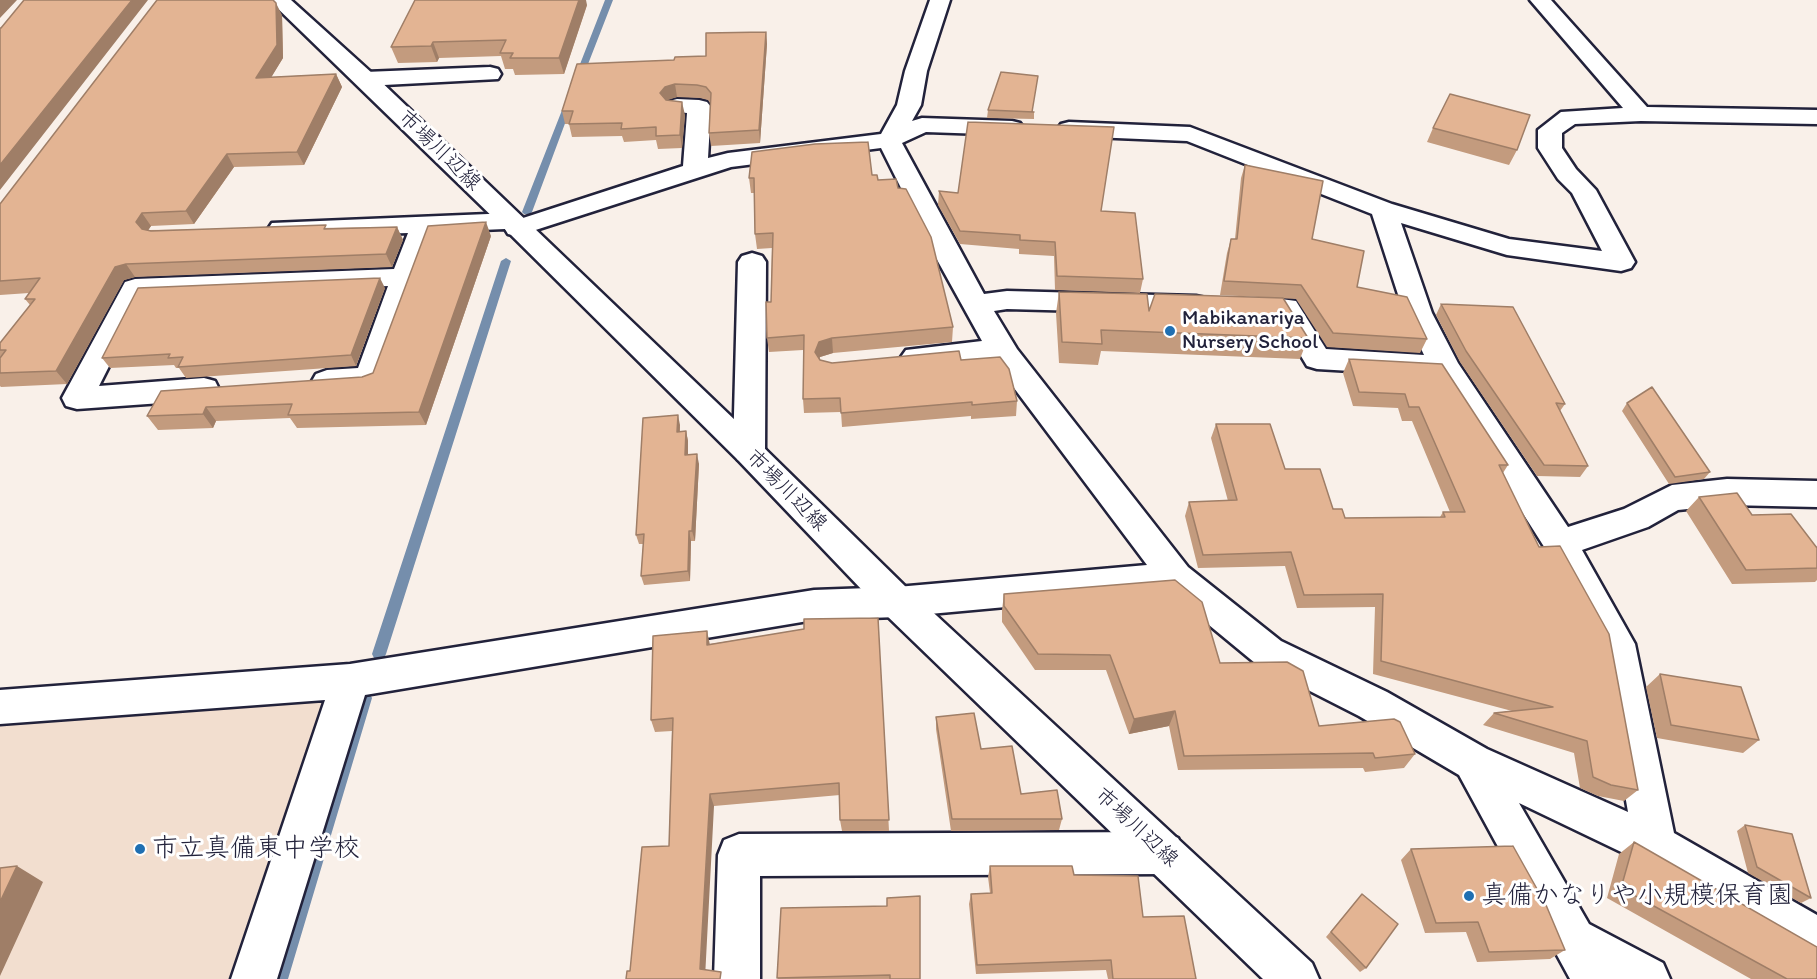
<!DOCTYPE html>
<meta charset="utf-8">
<style>
body{margin:0}
canvas{display:block;background:#f9f0e9}
</style>
<canvas width="1817" height="979"></canvas>
<script>
const ctx = document.querySelector('canvas').getContext('2d');
ctx.lineJoin = 'round';
function fill(path, color) {
  ctx.fillStyle = color;
  ctx.fill(path, 'evenodd');
}
function shape(rows) {
  const path = new Path2D();
  for (const r of rows) {
    path.moveTo(r[0], r[1]);
    for (let i = 2; i < r.length; i += 2) path.lineTo(r[i], r[i + 1]);
  }
  return path;
}
function strokePath(path, color, width, dash) {
  ctx.strokeStyle = color;
  ctx.lineWidth = width;
  ctx.lineCap = dash ? 'butt' : 'round';
  ctx.setLineDash(dash || []);
  ctx.stroke(path);
}
function write(font, color, halo, rows, align = 'center') {
  ctx.font = font + ' Itim,"Klee One",sans-serif';
  ctx.lineWidth = 6;
  ctx.setLineDash([]);
  ctx.textBaseline = 'middle';
  ctx.strokeStyle = halo;
  ctx.fillStyle = color;
  for (const [text, x, y, turn = 0] of rows) {
    ctx.save();
    ctx.translate(x, y);
    ctx.rotate((+turn || 0) * Math.PI / 180);
    ctx.textAlign = isNaN(turn) ? turn : align;
    if (halo) ctx.strokeText(text, 0, 0);
    ctx.fillText(text, 0, 0);
    ctx.restore();
  }
}
fill(shape([
 [329,698,236,979,0,979,0,719]
]), '#f2decf');
fill(shape([
 [605,0,613,0,583,77,576,79,575,77,605,0],
 [566,100,573,102,532,212,530,214,524,214,522,212,566,100],
 [506,258,511,261,386,654,384,658,379,660,374,658,372,654,501,261,506,258],
 [365,692,370,694,372,698,288,979,272,979,358,698,360,694,365,692]
]), '#758eac');
const street = shape([
 [930,0,950,0,927,71,921,105,912,121,922,118,1012,121,1020,123,1024,128,1020,133,1012,135,926,132,902,143,984,294,1007,291,1196,296,1206,298,1210,305,1206,312,1196,314,1007,309,994,311,1017,349,1188,567,1281,641,1387,692,1487,749,1628,812,1599,646,1548,553,1436,376,1317,369,1307,366,1277,316,1271,315,1267,308,1271,301,1281,299,1296,301,1326,349,1424,355,1404,313,1372,214,1187,141,1069,136,1061,134,1057,129,1061,124,1069,122,1190,127,1392,204,1509,239,1602,251,1572,193,1558,179,1538,148,1538,130,1561,112,1623,108,1530,0,1551,0,1647,107,1817,110,1817,124,1641,121,1575,124,1562,133,1562,148,1576,169,1596,190,1635,262,1631,268,1621,271,1507,255,1401,223,1432,313,1458,363,1568,527,1624,509,1672,485,1727,479,1817,481,1817,507,1727,505,1678,510,1648,527,1582,550,1635,644,1674,833,1817,915,1817,962,1801,956,1640,861,1519,803,1589,924,1663,963,1670,979,1570,979,1459,775,1359,716,1255,663,1169,592,897,617,814,620,365,695,277,979,231,979,325,700,0,724,0,690,350,664,814,590,897,587,1147,565,993,360,916,367,906,364,901,357,906,350,982,341,935,256,881,148,731,167,517,236,508,234,505,229,434,232,380,385,327,392,316,388,312,381,316,374,327,370,358,368,388,286,144,297,99,386,204,378,215,381,219,389,215,397,204,400,77,409,66,406,62,398,125,282,135,279,394,269,408,233,281,237,272,235,268,229,272,223,512,213,523,218,683,166,687,113,669,111,665,106,669,101,677,99,699,100,707,102,711,107,708,158,728,153,881,134,897,105,905,71,930,0],
 [490,67,498,69,501,74,498,79,365,86,357,84,354,79,357,74,365,72,490,67],
 [752,253,762,256,766,262,765,452,760,460,749,464,738,460,733,452,738,262,742,256,752,253],
 [1163,832,1178,838,1184,853,1178,868,1163,874,760,876,760,979,714,979,718,855,724,840,739,834,1163,832]
]);
const secondary = shape([
 [269,0,291,0,373,74,760,444,910,591,1312,963,1319,979,1263,979,884,613,738,460,503,227,269,0]
]);
strokePath(street, '#22223b', 5);
strokePath(secondary, '#22223b', 5);
fill(street, '#fff');
fill(secondary, '#fff');
fill(shape([
 [587,5,564,74,515,75,513,69,505,69,501,56,439,58,437,62,398,63,391,47],
 [282,15,283,58,271,77,336,74,342,87,304,165,234,167,194,224,151,226,148,230,397,227,403,240,392,267,135,277,124,280,67,384,1,387,0,386,0,343,30,305,25,299,29,293,0,295,0,204],
 [766,32,767,44,760,143,711,146,709,133,710,103,708,100,700,98,677,97,667,100,685,115,682,148,658,149,656,140,624,142,622,136,572,137,569,124,565,124,562,111,674,60,706,56],
 [988,110,1034,112,1034,119,987,118],
 [1433,128,1517,150,1509,165,1427,142],
 [1245,165,1312,239,1357,287,1427,339,1420,353,1327,347,1296,299,1220,295,1227,253,1231,239,1235,239,1241,178],
 [872,175,878,180,898,188,953,327,952,342,833,353,820,357,819,358,820,360,832,363,961,360,1017,401,1016,416,971,419,971,416,842,427,841,412,804,413,803,399,803,350,769,352,767,338,771,302,772,248,757,249,755,234,754,193,751,193,749,178],
 [939,191,1101,211,1143,279,1140,293,1055,290,1054,256,1019,254,1019,249,960,244,938,205],
 [491,236,426,425,297,428,290,418,216,421,213,428,158,430,147,416,362,377,373,373],
 [385,288,356,366,186,378,179,368,176,368,174,365,110,368,102,358],
 [1059,292,1149,311,1308,338,1300,359,1101,351,1098,365,1059,363,1056,313],
 [1441,304,1565,404,1560,411,1588,466,1580,477,1537,476,1460,362,1436,315],
 [1349,359,1442,364,1508,465,1503,473,1638,790,1624,801,1598,796,1580,788,1574,753,1483,725,1494,713,1512,711,1373,674,1375,607,1297,608,1285,566,1198,568,1185,516,1189,502,1228,501,1211,438,1216,424,1285,469,1345,518,1440,517,1443,512,1450,512,1412,421,1402,421,1398,408,1353,406,1343,373],
 [1627,403,1710,472,1704,479,1669,484,1622,411],
 [680,425,680,431,686,431,688,441,688,455,699,464,695,541,691,541,690,581,644,585,641,576,643,544,639,544,636,535],
 [1699,497,1752,515,1816,547,1817,546,1817,580,1815,582,1732,584,1686,511],
 [1004,594,1220,663,1319,726,1415,754,1404,768,1365,772,1363,768,1178,770,1169,726,1129,734,1106,670,1035,670,1002,622,1002,610],
 [878,618,889,831,842,831,840,820,840,795,714,806,630,971,669,846,672,731,655,732,651,720,710,644],
 [1660,674,1759,740,1743,753,1657,738,1646,687],
 [936,717,981,749,1021,794,1062,819,1059,830,951,831,936,729],
 [1745,825,1811,898,1801,903,1748,873,1737,831],
 [1634,842,1817,979,1751,979,1607,898,1619,854],
 [1411,849,1565,950,1550,959,1477,962,1466,932,1425,933,1401,860],
 [990,866,1074,875,1143,917,1196,979,1108,979,1106,970,976,974,969,904,971,894,990,893,988,877],
 [1357,900,1366,968,1360,972,1326,937],
 [781,908,920,979,778,979]
]), '#c39b7e');
fill(shape([
 [0,0,17,0,0,18],
 [132,0,148,0,0,190,0,165],
 [579,0,586,0,587,5,564,74,559,58],
 [276,3,282,15,283,58,263,91,256,78],
 [766,32,767,44,760,143,759,130],
 [433,42,439,58,437,62,431,46],
 [336,74,342,87,304,165,297,152],
 [675,84,677,97,667,100,663,106,660,93,665,87],
 [682,102,685,115,682,148,680,135],
 [227,154,234,167,194,224,186,211],
 [142,213,151,226,145,235,136,222],
 [486,222,491,236,426,425,419,412],
 [397,227,403,240,392,267,386,254],
 [126,264,135,277,124,280,67,384,56,371,115,267],
 [380,278,385,288,356,366,351,355],
 [832,338,833,353,820,357,816,366,815,352,819,342],
 [206,407,216,421,213,428,203,414],
 [678,415,680,425,679,442,677,432],
 [686,431,688,441,688,465,685,455],
 [697,454,699,464,695,541,692,531],
 [689,531,691,541,690,581,688,571],
 [707,631,710,645,707,645],
 [1175,711,1169,726,1129,734,1134,719],
 [710,794,714,806,705,978,700,969],
 [17,866,43,882,0,976,0,902]
]), '#9f7e67');
const building = shape([
 [24,0,132,0,0,165,0,28,1,28,24,0],
 [157,0,273,0,276,3,277,45,256,78,336,74,297,152,227,154,186,211,142,213,136,222,142,229,151,231,326,225,324,229,397,227,386,254,126,264,115,267,56,371,0,373,0,358,6,350,0,350,0,343,35,299,25,299,40,278,0,281,0,204,157,0],
 [415,0,579,0,559,58,510,58,513,53,500,53,506,40,433,42,431,46,391,47,415,0],
 [766,32,759,130,709,133,711,93,706,87,697,85,675,84,665,87,660,93,666,100,682,102,680,135,656,136,656,127,621,129,622,123,569,124,573,111,562,111,577,64,674,60,675,57,706,56,706,33,766,32],
 [1001,72,1038,76,1032,112,1034,112,988,110,1001,72],
 [1450,94,1530,115,1517,150,1433,128,1450,94],
 [968,122,1114,127,1101,211,1135,213,1143,279,1057,276,1055,242,1020,240,1020,235,960,231,939,191,958,193,968,122],
 [868,142,872,175,877,175,878,180,896,179,898,188,906,189,931,237,953,327,832,338,819,342,815,352,820,360,832,363,959,351,961,360,1000,357,1009,369,1017,401,972,405,972,402,841,413,840,398,803,399,804,335,767,338,766,302,771,302,773,233,755,234,754,178,749,178,752,152,815,144,868,142],
 [1245,165,1323,181,1312,239,1364,251,1357,287,1407,297,1427,339,1333,333,1301,285,1224,281,1231,239,1237,239,1245,165],
 [486,222,419,412,288,415,292,404,206,407,203,414,147,416,161,391,362,377,373,373,428,226,486,222],
 [380,278,351,355,178,367,183,357,168,358,170,354,102,358,138,288,380,278],
 [1059,292,1147,294,1149,311,1155,294,1283,298,1308,338,1101,330,1102,344,1062,342,1059,292],
 [1441,304,1513,307,1565,404,1556,403,1588,466,1544,465,1466,351,1441,304],
 [1349,359,1442,364,1508,465,1499,465,1539,547,1560,546,1609,634,1638,790,1611,785,1593,777,1587,741,1494,713,1553,707,1381,661,1383,594,1304,595,1291,552,1203,555,1189,502,1237,500,1216,424,1270,424,1285,469,1320,469,1333,509,1342,509,1345,518,1445,517,1443,512,1465,512,1419,407,1409,407,1405,394,1359,392,1349,359],
 [1652,387,1710,472,1675,477,1627,403,1652,387],
 [678,415,677,432,686,431,685,455,697,454,692,531,689,531,688,571,641,576,644,534,636,535,643,418,678,415],
 [1737,493,1752,515,1791,514,1817,548,1817,568,1746,570,1699,497,1737,493],
 [1175,580,1202,602,1220,663,1287,662,1303,671,1319,726,1394,719,1400,722,1415,754,1375,758,1373,753,1184,756,1175,711,1134,719,1110,655,1038,654,1004,606,1004,594,1175,580],
 [878,618,889,820,840,820,839,783,710,794,700,969,721,972,720,979,626,979,627,971,630,971,642,847,669,846,673,718,651,720,653,636,707,631,707,645,804,629,804,619,878,618],
 [1660,674,1741,687,1759,740,1671,725,1660,674],
 [974,713,981,749,1012,746,1021,794,1057,790,1062,819,952,819,936,717,974,713],
 [1745,825,1792,834,1811,898,1757,867,1745,825],
 [1634,842,1817,947,1817,979,1787,979,1621,888,1634,842],
 [1513,846,1546,905,1565,950,1489,952,1478,922,1436,923,1411,849,1513,846],
 [17,866,0,902,0,868,17,866],
 [990,866,1072,866,1074,875,1138,876,1143,917,1184,916,1196,979,1113,979,1111,960,977,965,971,894,992,893,990,866],
 [1362,894,1398,924,1366,968,1331,932,1362,894],
 [920,896,920,979,890,979,890,975,777,978,781,908,887,906,887,898,920,896]
]);
fill(building, '#e3b493');
strokePath(building, '#9f7e67', 1.5);
for (const [x, y, r, color] of [
 [1170,331,6,"#1f6fb2"],
 [140,849,6,"#1f6fb2"],
 [1469,896,6,"#1f6fb2"]
]) {
  const dot = new Path2D();
  dot.arc(x, y, r, 0, 2 * Math.PI);
  ctx.fillStyle = color;
  ctx.fill(dot);
  strokePath(dot, '#fff', 2);
}
write('21px', '#22223b', '#fff', [
 ["市場川辺線",439,151,44],
 ["市場川辺線",786,491,45],
 ["市場川辺線",1136,828,43]
]);
write('21px', '#22223b', '#fff', [
 ["Mabikanariya",1182,319],
 ["Nursery School",1182,343]
], 'left');
write('26px', '#22223b', '#fff', [
 ["市立真備東中学校",152,849],
 ["真備かなりや小規模保育園",1481,896]
], 'left');
</script>
